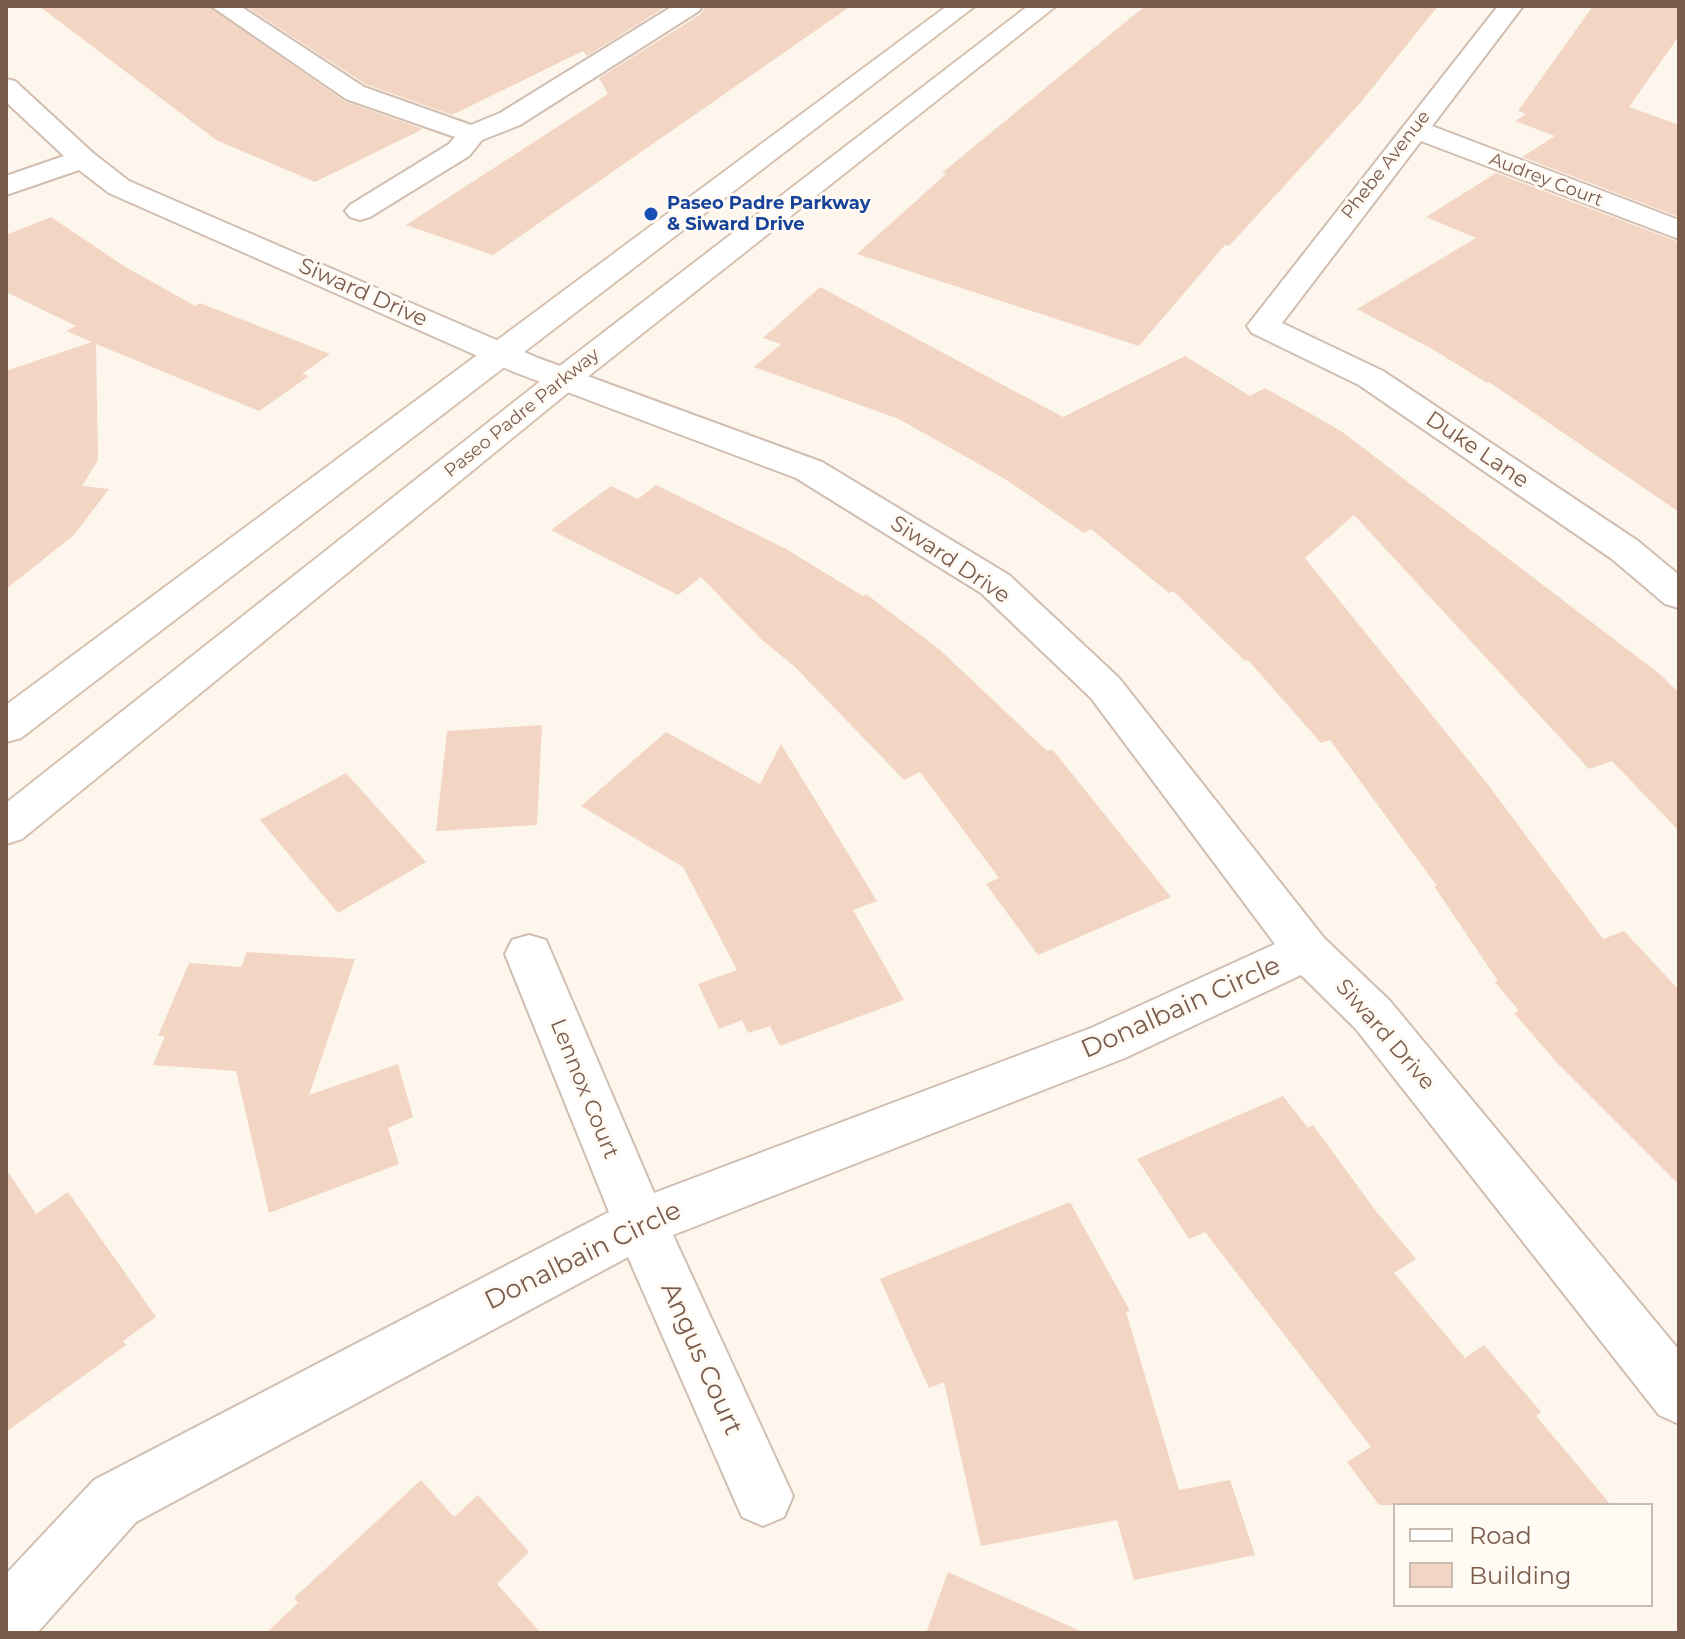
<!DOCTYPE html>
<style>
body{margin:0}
#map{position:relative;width:1685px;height:1639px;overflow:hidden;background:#fdf6ec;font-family:Montserrat,sans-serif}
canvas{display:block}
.frame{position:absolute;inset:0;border:8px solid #7a5c4d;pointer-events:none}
.legend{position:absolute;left:1393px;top:1503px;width:260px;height:104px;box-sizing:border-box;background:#fffaf3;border:2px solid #cabbb1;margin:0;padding:10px 14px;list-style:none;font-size:24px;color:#7a5c4d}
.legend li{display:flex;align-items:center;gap:16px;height:40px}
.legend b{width:40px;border:2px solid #cabbb1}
</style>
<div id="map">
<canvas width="1685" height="1639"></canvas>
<div class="frame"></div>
<ul class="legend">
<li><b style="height:10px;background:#fff"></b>Road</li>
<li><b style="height:22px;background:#f3d5c3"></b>Building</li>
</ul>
</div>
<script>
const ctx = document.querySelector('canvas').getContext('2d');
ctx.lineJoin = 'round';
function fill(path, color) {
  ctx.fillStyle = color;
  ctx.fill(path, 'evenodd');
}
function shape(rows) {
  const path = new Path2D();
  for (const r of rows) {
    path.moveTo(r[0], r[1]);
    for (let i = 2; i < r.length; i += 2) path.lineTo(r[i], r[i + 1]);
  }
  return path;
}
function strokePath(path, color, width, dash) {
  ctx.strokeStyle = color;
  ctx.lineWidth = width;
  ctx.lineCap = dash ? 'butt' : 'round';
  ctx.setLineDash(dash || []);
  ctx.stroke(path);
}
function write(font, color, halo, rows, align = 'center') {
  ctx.font = font + ' Montserrat,sans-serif';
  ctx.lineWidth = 6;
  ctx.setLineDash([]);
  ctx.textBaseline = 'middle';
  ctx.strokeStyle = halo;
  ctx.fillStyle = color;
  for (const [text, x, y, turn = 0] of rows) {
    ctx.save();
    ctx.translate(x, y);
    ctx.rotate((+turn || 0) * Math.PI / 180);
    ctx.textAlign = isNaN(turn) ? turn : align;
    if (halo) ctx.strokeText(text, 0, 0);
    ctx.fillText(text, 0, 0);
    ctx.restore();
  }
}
fill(shape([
 [39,6,208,6,344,101,423,129,315,182,216,140],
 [245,6,667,6,587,56,583,51,452,115,365,84],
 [705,6,851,6,493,255,406,225,608,94,599,78,701,14],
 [1145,6,1438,6,1361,102,1229,246,1225,245,1139,346,857,254,946,174,942,173],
 [1593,6,1679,6,1679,36,1629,107,1679,125,1679,217,1522,157,1555,136,1515,121,1526,114,1518,111],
 [1496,173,1679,242,1679,512,1489,382,1487,383,1432,349,1357,309,1476,238,1426,217],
 [51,217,124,266,195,306,200,303,330,354,302,374,309,376,259,411,96,344,98,460,82,486,109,489,74,535,6,589,6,371,92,342,66,331,76,326,6,292,6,235],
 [820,287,1063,417,1185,356,1250,396,1265,388,1341,431,1661,675,1679,693,1679,831,1612,761,1589,769,1354,515,1305,558,1486,782,1603,939,1624,931,1679,990,1679,1185,1559,1065,1514,1013,1519,1011,1495,982,1498,981,1434,886,1437,886,1330,740,1321,743,1248,660,1245,661,1173,591,1169,593,1091,529,1084,533,1005,479,899,419,754,367,781,344,763,338],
 [656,485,786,549,863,596,866,594,939,649,1047,751,1052,749,1171,897,1038,955,986,884,999,878,920,772,904,780,794,666,762,640,701,577,678,595,551,530,611,486,638,499],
 [542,725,537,825,436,831,447,731],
 [666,732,760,784,781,744,877,901,853,910,904,1000,780,1046,770,1026,748,1033,742,1020,719,1029,698,984,737,970,683,867,581,806],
 [346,773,426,862,338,913,260,820],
 [247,952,355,959,309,1095,398,1064,413,1117,388,1128,399,1164,269,1213,236,1071,153,1065,165,1036,158,1036,189,963,241,967],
 [1283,1096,1308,1128,1313,1125,1375,1210,1416,1259,1394,1273,1465,1358,1484,1345,1541,1412,1536,1416,1611,1505,1379,1505,1347,1462,1371,1447,1205,1232,1189,1239,1137,1159],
 [6,1169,36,1214,68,1192,156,1317,123,1341,126,1345,6,1432],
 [1070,1202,1130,1311,1126,1312,1179,1490,1230,1480,1255,1555,1134,1580,1117,1520,981,1546,944,1382,929,1388,880,1279],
 [421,1480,454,1517,478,1495,529,1552,497,1584,541,1633,266,1633,298,1603,294,1598],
 [948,1572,1085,1633,926,1633]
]), '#f3d5c3');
const street = shape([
 [211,6,240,6,364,87,471,125,500,113,673,6,702,6,699,11,520,125,482,140,469,156,370,217,360,220,350,217,345,211,350,205,449,144,455,137,346,99,211,6],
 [1498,6,1523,6,1432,126,1679,220,1679,239,1421,141,1282,323,1383,371,1638,541,1679,575,1679,608,1665,604,1612,559,1359,385,1252,333,1247,326,1498,6],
 [6,79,15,81,93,153,129,181,538,358,822,462,1009,575,1119,678,1324,938,1390,1001,1679,1350,1679,1424,1659,1415,1356,1029,1301,975,1125,1058,673,1235,793,1496,784,1517,763,1526,742,1517,628,1257,136,1522,37,1633,6,1633,6,1574,94,1480,609,1212,505,954,512,940,529,935,546,940,654,1193,1091,1028,1275,944,1091,698,981,593,796,478,514,372,109,193,79,170,6,195,6,176,64,156,6,102,6,79]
]);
const secondary = shape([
 [947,6,975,6,21,738,6,742,6,705,947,6],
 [1028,6,1056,6,576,386,22,839,6,844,6,803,552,372,1028,6]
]);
strokePath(street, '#d1beb0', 4);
strokePath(secondary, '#d6c0b0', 4);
fill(street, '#fff');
fill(secondary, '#fff');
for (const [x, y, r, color] of [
 [651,214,8,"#1a4fb4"]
]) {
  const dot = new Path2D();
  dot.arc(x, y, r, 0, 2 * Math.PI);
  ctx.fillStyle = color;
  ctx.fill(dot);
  strokePath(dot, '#fffaf3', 3);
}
write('18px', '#7a5c4d', '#fffaf3', [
 ["Phebe Avenue",1386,165,-52],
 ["Audrey Court",1546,180,21],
 ["Paseo Padre Parkway",522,413,-39]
]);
write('bold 18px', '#164399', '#fffaf3', [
 ["Paseo Padre Parkway",667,204],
 ["& Siward Drive",667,225]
], 'left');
write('22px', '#7a5c4d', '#fffaf3', [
 ["Siward Drive",363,293,24],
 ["Duke Lane",1477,450,34],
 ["Siward Drive",950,560,34],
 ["Siward Drive",1385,1035,49],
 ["Lennox Court",584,1089,68]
]);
write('26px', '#7a5c4d', '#fffaf3', [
 ["Donalbain Circle",1181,1008,-24],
 ["Donalbain Circle",583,1256,-26],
 ["Angus Court",701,1359,66]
]);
</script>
